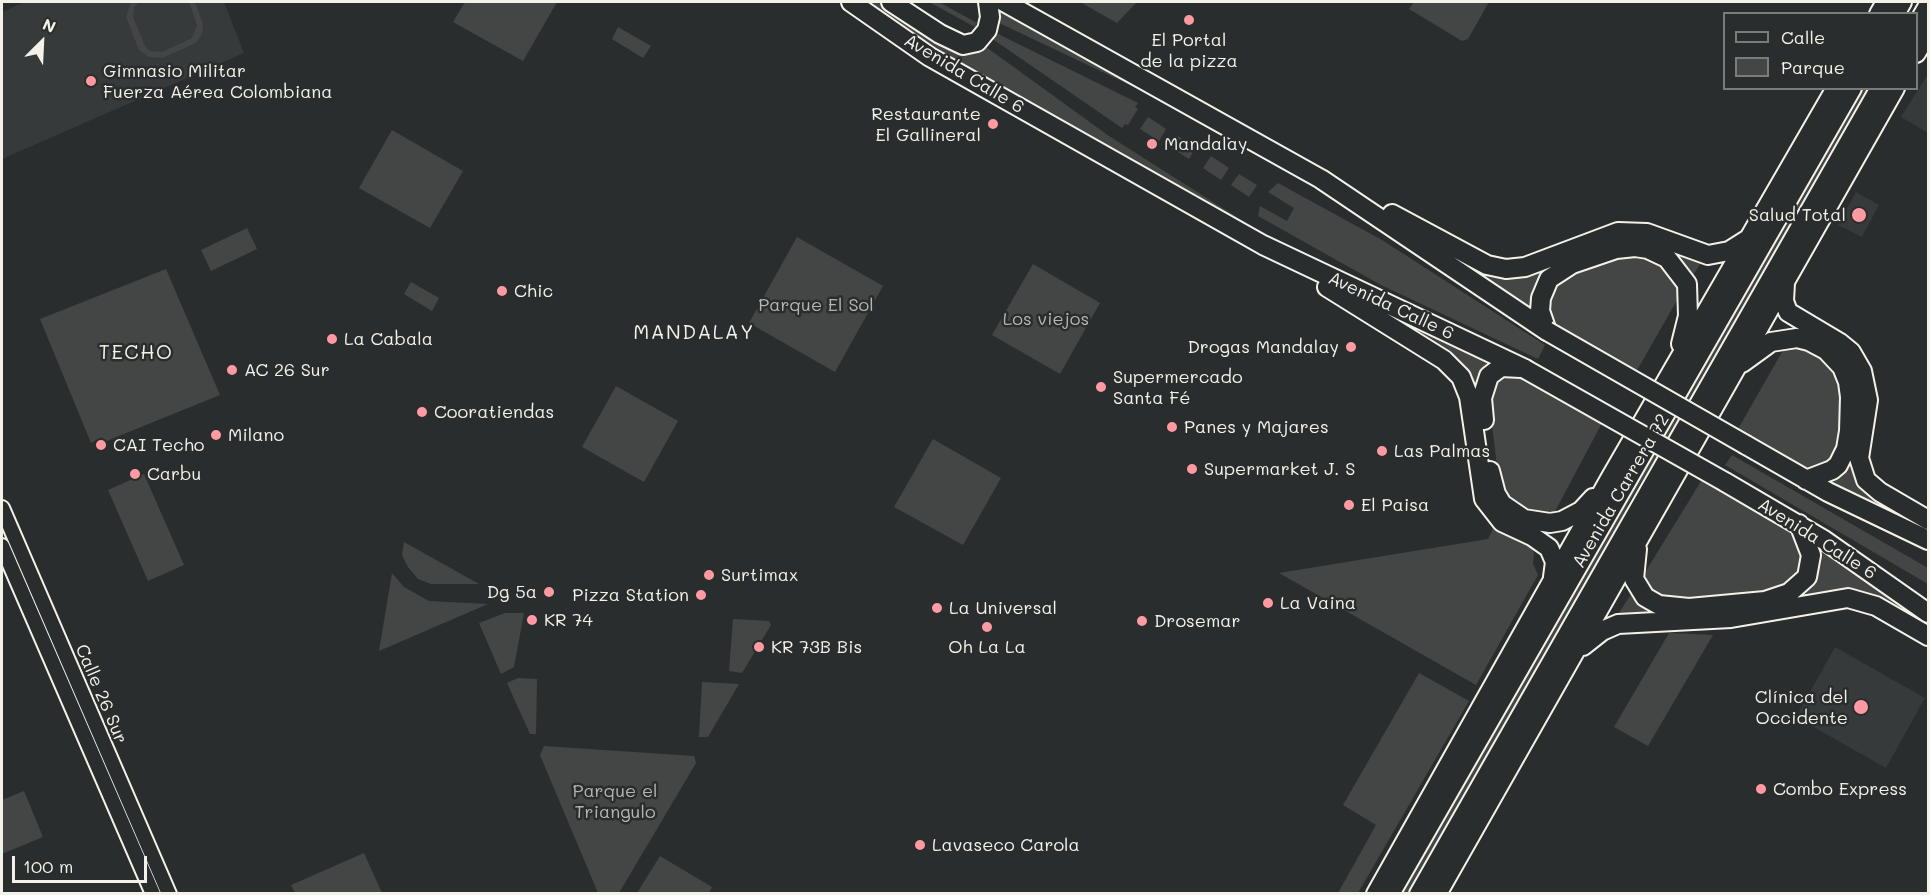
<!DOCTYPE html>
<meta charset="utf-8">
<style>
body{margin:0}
#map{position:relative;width:1930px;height:895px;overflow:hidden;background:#2a2d2e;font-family:Mali,sans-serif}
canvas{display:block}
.frame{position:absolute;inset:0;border:3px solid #f4f1e8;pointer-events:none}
.legend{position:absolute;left:1723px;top:12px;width:195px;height:78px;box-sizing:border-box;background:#2a2d2e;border:2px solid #7b7b78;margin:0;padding:8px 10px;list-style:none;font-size:18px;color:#f4f1e8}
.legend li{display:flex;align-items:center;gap:12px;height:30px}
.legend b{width:30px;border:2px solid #7b7b78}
.north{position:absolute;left:12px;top:12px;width:60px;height:60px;-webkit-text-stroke:4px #2a2d2e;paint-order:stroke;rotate:24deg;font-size:16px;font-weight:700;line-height:24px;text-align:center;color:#f4f1e8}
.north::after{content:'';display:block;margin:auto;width:21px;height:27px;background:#f4f1e8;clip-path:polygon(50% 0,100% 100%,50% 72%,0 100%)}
.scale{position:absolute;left:12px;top:856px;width:135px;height:27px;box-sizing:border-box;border:3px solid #f4f1e8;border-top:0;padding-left:8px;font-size:18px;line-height:21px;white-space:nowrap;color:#f4f1e8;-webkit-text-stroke:4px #2a2d2e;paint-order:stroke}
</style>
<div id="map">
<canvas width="1930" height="895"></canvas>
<div class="frame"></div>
<ul class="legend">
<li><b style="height:8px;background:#2a2d2e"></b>Calle</li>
<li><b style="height:16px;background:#444645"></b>Parque</li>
</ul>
<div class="north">N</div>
<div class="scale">100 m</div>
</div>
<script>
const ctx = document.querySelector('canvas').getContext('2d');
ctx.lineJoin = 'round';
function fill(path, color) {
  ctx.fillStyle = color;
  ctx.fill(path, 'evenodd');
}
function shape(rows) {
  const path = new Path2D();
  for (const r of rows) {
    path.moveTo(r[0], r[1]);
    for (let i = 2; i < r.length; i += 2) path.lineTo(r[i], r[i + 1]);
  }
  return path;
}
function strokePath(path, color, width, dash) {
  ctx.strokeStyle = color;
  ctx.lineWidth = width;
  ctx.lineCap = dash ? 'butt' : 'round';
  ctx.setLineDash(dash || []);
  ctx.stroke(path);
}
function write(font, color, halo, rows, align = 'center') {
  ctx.font = font + ' Mali,sans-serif';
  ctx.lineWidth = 5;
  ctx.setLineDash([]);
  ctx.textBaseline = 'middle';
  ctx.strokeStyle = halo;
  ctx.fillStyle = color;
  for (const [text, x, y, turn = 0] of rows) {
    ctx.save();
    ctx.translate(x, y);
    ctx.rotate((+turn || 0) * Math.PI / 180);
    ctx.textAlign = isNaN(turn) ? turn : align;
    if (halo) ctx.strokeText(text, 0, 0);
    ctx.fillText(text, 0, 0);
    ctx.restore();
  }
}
fill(shape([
 [25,2,224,2,244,53,2,159,2,12],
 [1928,74,1928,133,1901,117],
 [1856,192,1879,205,1862,237,1838,225],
 [1835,647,1925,698,1886,768,1796,717]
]), '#373a3a');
fill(shape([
 [131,2,139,2,134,7,133,17,145,46,150,51,162,52,192,38,197,25,189,2,195,2,203,24,202,34,196,43,162,58,149,57,139,50,126,17],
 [465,2,557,2,523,61,453,22],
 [865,2,881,2,956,48,973,51,986,47,1109,136,1243,221,957,61],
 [929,2,939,2,977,23,975,27],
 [1080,2,1137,2,1117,23],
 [1414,2,1489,2,1468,39,1462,41,1409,9],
 [995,8,1153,96,995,21],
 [618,27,651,46,643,58,612,39],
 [994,32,1138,103,1135,107,1138,109,1128,125,1125,124,1122,128,991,38],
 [1856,89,1875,89,1699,390,1629,502,1612,544,1414,893,1396,894],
 [1148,117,1166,129,1159,141,1140,129],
 [392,130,463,171,430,228,359,188],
 [1178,136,1196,147,1189,159,1170,147],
 [1211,156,1229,168,1221,180,1203,168],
 [1239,174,1257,185,1249,197,1231,185],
 [1278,183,1382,240,1545,345,1538,359,1381,285,1258,216,1260,206,1287,221,1294,208,1268,192],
 [247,228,257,249,211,271,201,250],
 [797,237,883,286,835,372,749,323],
 [1614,238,1703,259,1691,279,1668,252,1565,261,1537,317,1437,249,1486,272],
 [1616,253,1651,255,1684,288,1636,372,1559,328,1548,307,1555,282],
 [1033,264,1100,303,1060,374,992,335],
 [166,269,220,395,104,442,102,437,91,443,40,319],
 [411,282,439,298,432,311,404,294],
 [1376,309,1498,363,1476,400,1456,357],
 [1795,323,1840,346,1851,359,1858,373,1863,393,1863,409,1854,460,1863,483,1879,497,1928,526,1928,531,1819,481,1833,475,1848,458,1852,444,1855,395,1848,368,1840,356,1816,339,1791,333],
 [1786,345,1816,351,1838,375,1843,410,1837,450,1824,466,1806,471,1738,429],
 [1500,372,1515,373,1602,423,1552,517,1520,511,1500,489,1489,401],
 [616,386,678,421,644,482,582,447],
 [933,439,1001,478,963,545,894,507],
 [1732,455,1928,568,1928,584,1725,465],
 [144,474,184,565,148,581,108,490],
 [1703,478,1791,530,1799,539,1804,562,1793,582,1777,590,1727,599,1664,599,1650,592,1641,579],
 [1495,525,1531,544,1534,552,1533,564,1538,575,1476,685,1279,573,1488,539],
 [404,542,438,561,479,584,431,584,418,579,408,567,402,555],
 [1817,544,1928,621,1928,631,1892,609,1793,598],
 [392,573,404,587,429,601,488,604,379,651],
 [1633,591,1668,615,1617,616],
 [505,613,524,613,514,667,501,674,479,623],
 [733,619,769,621,771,625,742,673,729,671],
 [1669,633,1713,635,1648,746,1614,727],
 [1419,673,1469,701,1358,893,1338,893,1376,825,1343,805],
 [518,678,537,679,536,734,530,734,507,683],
 [702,682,739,684,708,737,699,737],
 [544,746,694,756,696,763,619,893,598,893,540,755],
 [24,791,43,837,2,854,2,800],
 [364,853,382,893,295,893,291,885],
 [660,856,712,887,709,893,637,893]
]), '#444645');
const secondary = shape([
 [2,508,169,894],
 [2,546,153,894]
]);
const highway = shape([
 [851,2,930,57,1263,245,1525,369],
 [891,2,940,34,963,45,977,42,987,30,990,17,988,2],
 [1004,2,1321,179,1547,331],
 [1879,14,1886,2],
 [1895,14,1902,2],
 [1916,27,1928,6],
 [1916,53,1928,33],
 [1392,214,1487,265,1506,269,1525,267,1618,232,1647,233,1708,255,1729,251,1748,239],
 [1785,283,1784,301,1788,312,1840,343,1851,352,1862,371,1868,400,1859,458,1866,480,1880,492,1928,520],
 [1327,287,1444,360,1461,377,1469,397,1484,499,1502,522,1532,536,1549,548,1555,562,1553,577],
 [1547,331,1540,311,1541,298,1549,279,1572,264,1616,249,1635,247,1648,249,1667,258,1687,284,1688,316,1681,344],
 [1742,363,1771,342,1797,338,1809,341,1826,350,1842,367,1848,382,1850,397,1849,431,1846,449,1838,465,1832,470,1806,480],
 [1484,420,1482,398,1489,376,1501,367,1521,368],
 [1746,445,1828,492,1928,540],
 [1490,471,1496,494,1502,504,1524,519,1550,523,1562,521,1581,511,1593,498],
 [1725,482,1824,540,1928,613],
 [1637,549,1634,579,1645,597,1659,605,1689,608,1765,601,1789,593,1807,577,1811,555,1799,524],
 [1583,646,1602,631,1618,624,1731,618,1848,598,1876,606,1928,636],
 [1376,894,1611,477,1836,88],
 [1390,894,1852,88],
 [1419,894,1880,88],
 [1437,894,1895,88]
]);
strokePath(secondary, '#f4f1e8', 18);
strokePath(highway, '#f4f1e8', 22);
strokePath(secondary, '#2a2d2e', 14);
strokePath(highway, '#2a2d2e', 18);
const highwayBridge = shape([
 [1547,331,1746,445],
 [1525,369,1725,482]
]);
strokePath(highwayBridge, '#f4f1e8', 22, []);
strokePath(highwayBridge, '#2a2d2e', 18);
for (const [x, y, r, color] of [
 [1189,20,6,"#ff9aa2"],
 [91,81,6,"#ff9aa2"],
 [993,124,6,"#ff9aa2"],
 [1152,144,6,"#ff9aa2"],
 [1859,215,8,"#ff9aa2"],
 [502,291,6,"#ff9aa2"],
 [332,339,6,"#ff9aa2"],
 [1351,347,6,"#ff9aa2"],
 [232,370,6,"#ff9aa2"],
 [1101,387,6,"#ff9aa2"],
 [422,412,6,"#ff9aa2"],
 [1172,427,6,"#ff9aa2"],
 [216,435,6,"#ff9aa2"],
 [101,445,6,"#ff9aa2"],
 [1382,451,6,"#ff9aa2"],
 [1192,469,6,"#ff9aa2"],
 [135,474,6,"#ff9aa2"],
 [1349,505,6,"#ff9aa2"],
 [709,575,6,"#ff9aa2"],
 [549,592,6,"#ff9aa2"],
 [701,595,6,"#ff9aa2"],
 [1268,603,6,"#ff9aa2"],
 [937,608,6,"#ff9aa2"],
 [532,620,6,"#ff9aa2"],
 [1142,621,6,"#ff9aa2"],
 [987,627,6,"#ff9aa2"],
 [759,647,6,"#ff9aa2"],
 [1861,707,8,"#ff9aa2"],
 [1761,789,6,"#ff9aa2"],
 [920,845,6,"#ff9aa2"]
]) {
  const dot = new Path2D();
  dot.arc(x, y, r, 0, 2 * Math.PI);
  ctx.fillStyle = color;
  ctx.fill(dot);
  strokePath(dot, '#2a2d2e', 2);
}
write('18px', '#f4f1e8', '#2a2d2e', [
 ["El Portal",1189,40,"center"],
 ["de la pizza",1189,61,"center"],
 ["Gimnasio Militar",103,71],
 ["Fuerza Aérea Colombiana",103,92],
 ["Restaurante",981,114,"right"],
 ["El Gallineral",981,135,"right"],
 ["Mandalay",1164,144],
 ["Salud Total",1846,215,"right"],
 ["Chic",514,291],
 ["La Cabala",344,339],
 ["Drogas Mandalay",1339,347,"right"],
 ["AC 26 Sur",244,370],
 ["Supermercado",1113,377],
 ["Santa Fé",1113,398],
 ["Cooratiendas",434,412],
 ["Panes y Majares",1184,427],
 ["Milano",228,435],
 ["CAI Techo",113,445],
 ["Las Palmas",1394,451],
 ["Supermarket J. S",1204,469],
 ["Carbu",147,474],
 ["El Paisa",1361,505],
 ["Surtimax",721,575],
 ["Dg 5a",537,592,"right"],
 ["Pizza Station",689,595,"right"],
 ["La Vaina",1280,603],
 ["La Universal",949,608],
 ["KR 74",544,620],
 ["Drosemar",1154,621],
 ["KR 73B Bis",771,647],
 ["Oh La La",987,647,"center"],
 ["Clínica del",1848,697,"right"],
 ["Occidente",1848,718,"right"],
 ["Combo Express",1773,789],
 ["Lavaseco Carola",932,845]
], 'left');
write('18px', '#f4f1e8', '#2a2d2e', [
 ["Avenida Calle 6",964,74,31],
 ["Avenida Calle 6",1391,306,25],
 ["Avenida Carrera 72",1621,491,-60],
 ["Avenida Calle 6",1817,539,32],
 ["Calle 26 Sur",101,694,67]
]);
write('18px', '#b6b5af', '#2a2d2e', [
 ["Parque El Sol",816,305],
 ["Los viejos",1046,319],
 ["Parque el",615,791],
 ["Triangulo",615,812]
]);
ctx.letterSpacing = '1.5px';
write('20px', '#f4f1e8', '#2a2d2e', [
 ["MANDALAY",694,333],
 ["TECHO",136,353]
]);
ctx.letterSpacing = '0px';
</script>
